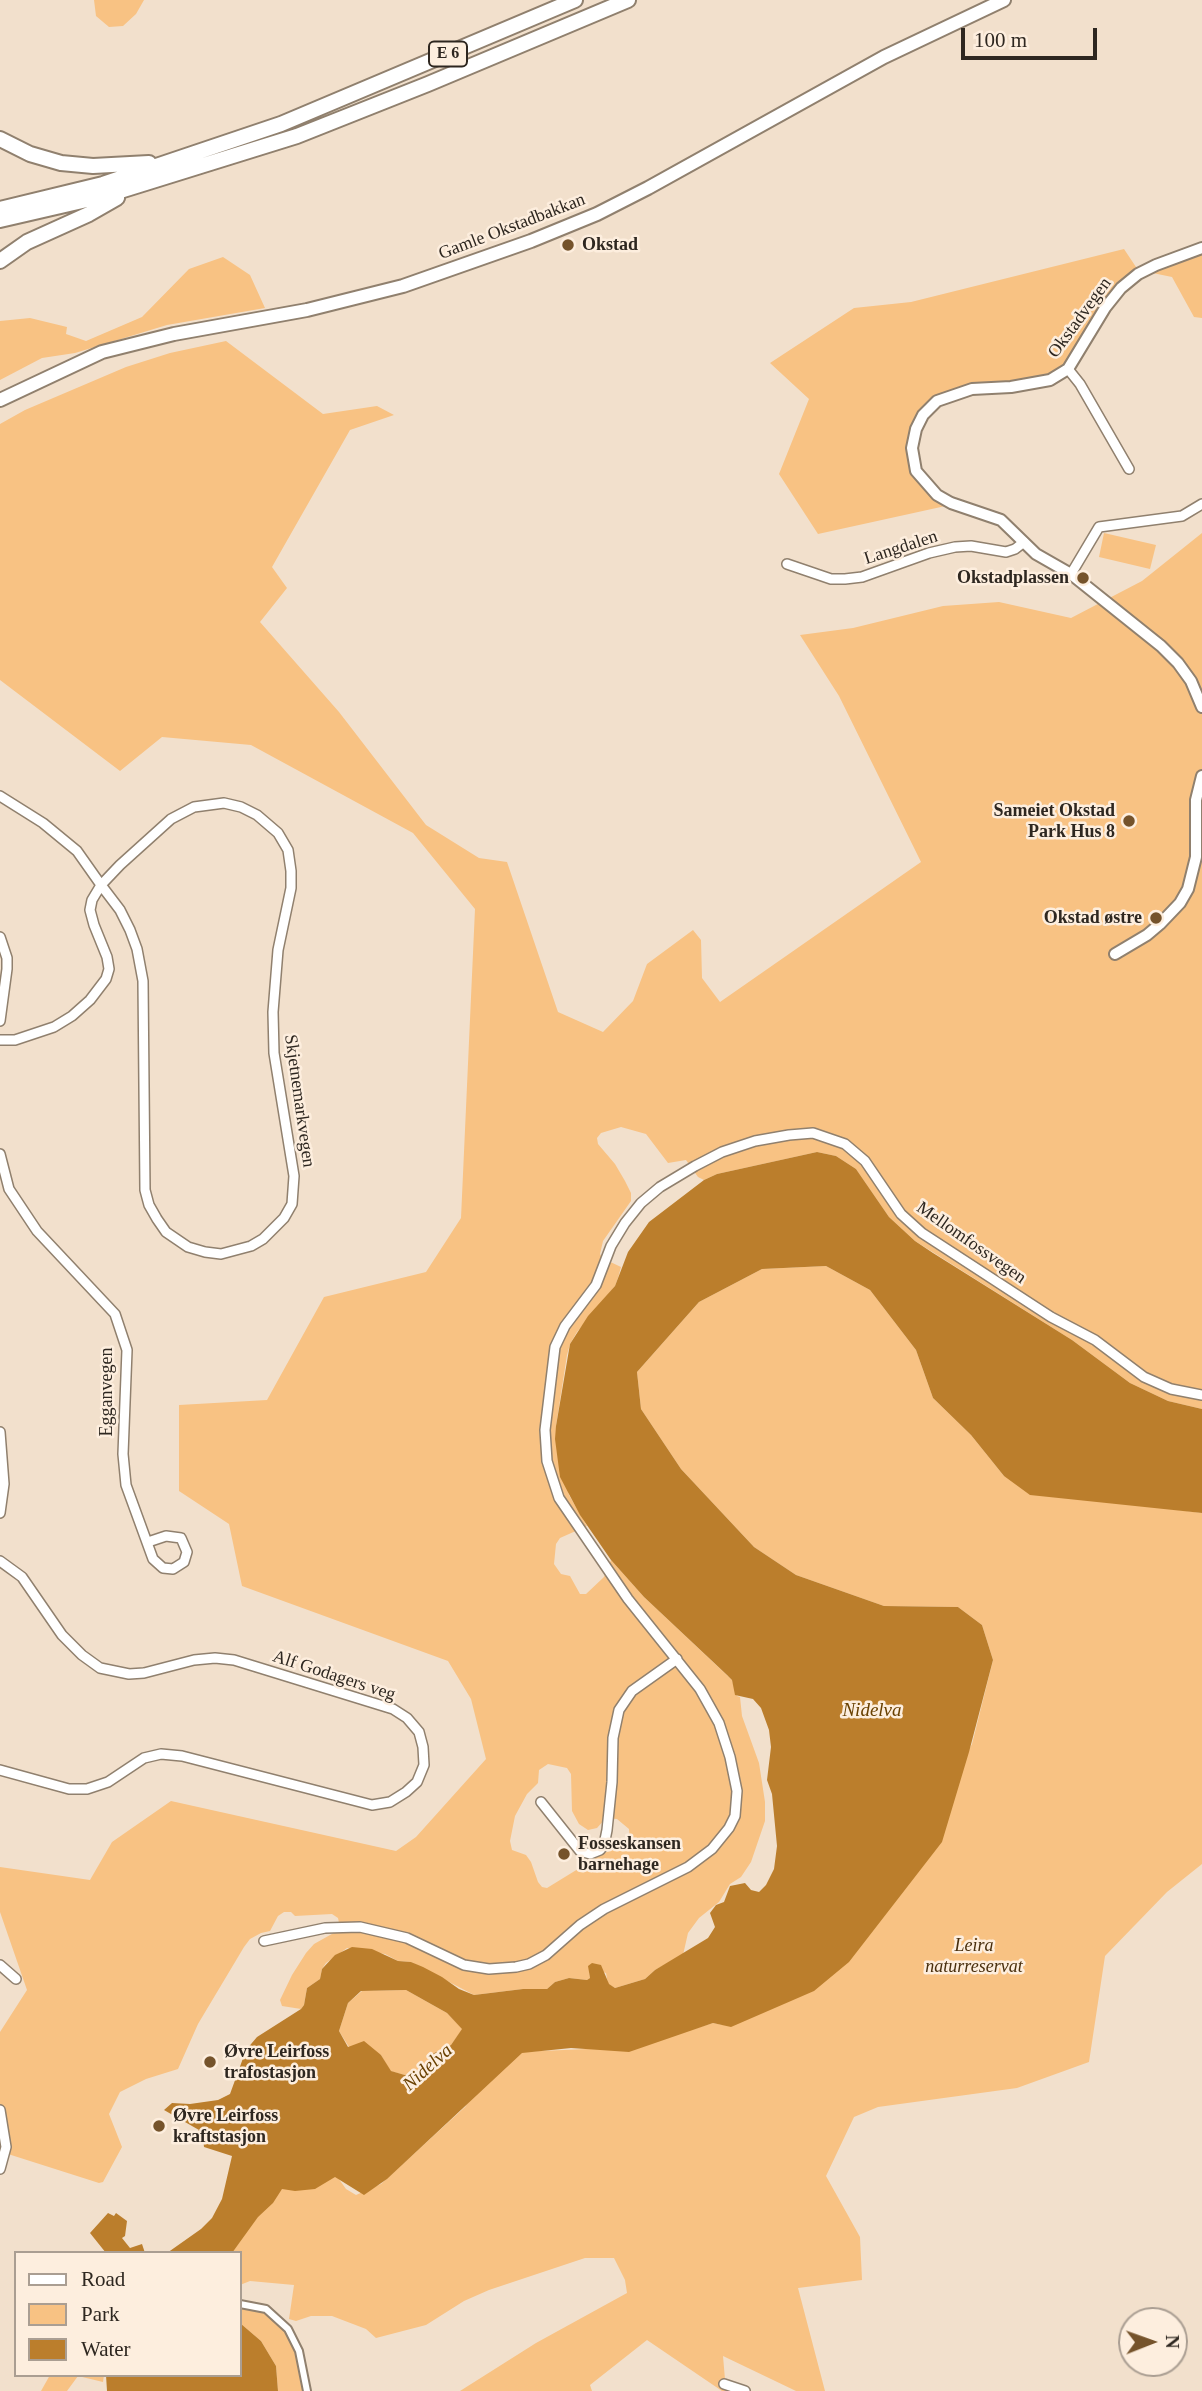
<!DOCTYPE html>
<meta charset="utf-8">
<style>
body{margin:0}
#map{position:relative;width:1202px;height:2391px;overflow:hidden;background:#f2e0cc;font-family:"Times New Roman",serif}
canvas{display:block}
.legend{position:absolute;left:14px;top:2251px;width:228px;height:126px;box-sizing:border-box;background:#fdeede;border:2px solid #aa9e92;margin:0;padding:9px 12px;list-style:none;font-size:21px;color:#2e2720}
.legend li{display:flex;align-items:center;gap:14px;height:35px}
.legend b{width:35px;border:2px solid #aa9e92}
.north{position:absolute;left:1118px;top:2307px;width:70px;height:70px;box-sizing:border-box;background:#fdeede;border:2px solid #aa9e92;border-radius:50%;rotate:89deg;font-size:19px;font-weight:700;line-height:28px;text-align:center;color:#2e2720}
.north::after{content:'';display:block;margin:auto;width:24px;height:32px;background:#75532b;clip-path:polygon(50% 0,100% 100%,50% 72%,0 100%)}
.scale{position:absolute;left:961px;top:28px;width:136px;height:32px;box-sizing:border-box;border:4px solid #2e2720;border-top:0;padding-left:9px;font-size:21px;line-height:24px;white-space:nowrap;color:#2e2720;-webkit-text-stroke:5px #fdeede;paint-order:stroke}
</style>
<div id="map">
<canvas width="1202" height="2391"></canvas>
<ul class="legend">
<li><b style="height:9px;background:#fff"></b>Road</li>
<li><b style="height:19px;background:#f8c283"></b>Park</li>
<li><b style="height:19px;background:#bb7e2c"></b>Water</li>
</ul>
<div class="north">N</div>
<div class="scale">100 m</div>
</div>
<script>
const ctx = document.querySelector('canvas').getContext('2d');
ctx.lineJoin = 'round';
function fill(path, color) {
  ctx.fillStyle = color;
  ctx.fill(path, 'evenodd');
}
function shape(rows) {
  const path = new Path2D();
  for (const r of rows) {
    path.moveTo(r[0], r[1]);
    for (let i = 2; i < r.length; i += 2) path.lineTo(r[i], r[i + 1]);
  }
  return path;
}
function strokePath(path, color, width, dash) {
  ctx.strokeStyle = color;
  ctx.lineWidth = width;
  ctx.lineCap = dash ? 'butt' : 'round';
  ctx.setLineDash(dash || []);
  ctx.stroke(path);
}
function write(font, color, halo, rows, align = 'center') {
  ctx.font = font + ' "Times New Roman",serif';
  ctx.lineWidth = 5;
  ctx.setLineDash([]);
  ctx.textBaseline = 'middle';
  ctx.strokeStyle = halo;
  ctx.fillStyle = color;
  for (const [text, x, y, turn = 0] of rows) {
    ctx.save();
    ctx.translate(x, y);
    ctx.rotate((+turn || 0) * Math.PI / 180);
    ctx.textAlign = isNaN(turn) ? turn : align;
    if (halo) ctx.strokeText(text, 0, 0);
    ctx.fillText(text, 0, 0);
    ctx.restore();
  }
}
fill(shape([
 [94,0,144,0,136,14,123,26,109,27,96,16],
 [1124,249,1138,270,1202,251,1202,318,1194,317,1172,277,1138,270,1100,315,1072,367,1041,381,939,397,911,447,919,473,950,505,818,534,779,474,809,399,770,363,854,308,911,302],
 [223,257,250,275,265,308,167,325,75,353,42,358,0,380,0,321,30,318,67,327,66,334,86,341,142,317,189,269],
 [226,341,323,414,377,406,394,415,350,430,272,567,287,588,260,622,339,712,426,825,479,858,507,862,558,1012,603,1032,633,1001,647,964,693,930,701,940,702,978,720,1002,921,862,839,696,800,635,853,628,943,606,999,602,1071,618,1142,581,1202,533,1202,1409,1168,1401,1130,1383,1072,1340,915,1241,889,1217,856,1169,836,1156,817,1152,717,1174,704,1180,698,1177,686,1160,668,1163,646,1134,621,1127,601,1133,597,1138,598,1144,615,1164,625,1181,631,1193,631,1201,603,1241,600,1254,602,1258,621,1267,618,1278,615,1286,577,1332,570,1344,567,1355,556,1426,569,1495,587,1526,560,1538,556,1544,554,1564,561,1574,570,1576,580,1594,586,1594,604,1577,611,1560,644,1597,732,1680,737,1696,740,1697,742,1716,759,1763,765,1802,765,1821,751,1862,741,1877,730,1884,719,1902,699,1918,688,1933,683,1955,655,1970,645,1979,615,1988,608,1984,606,1973,589,1969,590,1978,587,1980,569,1978,555,1982,547,1989,523,1989,474,1995,411,1962,398,1961,385,1954,347,1948,326,1963,322,1969,320,1979,307,1988,304,2005,301,2009,282,2006,280,2000,292,1975,306,1953,314,1944,339,1930,339,1923,338,1918,332,1914,295,1916,291,1912,284,1912,278,1916,270,1931,261,1933,250,1939,244,1947,198,2024,178,2069,146,2079,120,2092,109,2114,122,2147,103,2182,99,2183,8,2154,0,2167,0,2032,27,1990,0,1912,0,1867,90,1880,112,1842,171,1801,396,1851,416,1837,486,1759,471,1699,448,1661,242,1586,229,1524,179,1491,179,1405,267,1400,324,1297,426,1272,461,1218,475,909,413,833,251,745,162,737,120,771,0,680,0,424,25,410,126,367,170,353],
 [548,1764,567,1768,571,1774,572,1811,579,1824,588,1830,597,1828,606,1818,617,1819,629,1829,630,1839,628,1844,604,1853,547,1888,542,1887,538,1882,531,1862,526,1855,512,1850,510,1841,515,1816,527,1794,538,1783,539,1770],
 [1104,533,1156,545,1150,569,1099,557],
 [826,1266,870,1290,916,1350,933,1398,971,1435,1004,1476,1155,1507,1202,1513,1202,1864,1167,1892,1105,1956,1089,2062,1017,2088,878,2107,854,2117,826,2176,860,2237,862,2280,798,2288,825,2391,796,2391,723,2356,726,2391,722,2391,647,2340,590,2385,592,2391,460,2391,536,2343,627,2293,625,2280,614,2258,585,2258,489,2290,464,2301,426,2325,376,2338,366,2329,332,2316,311,2316,296,2321,289,2319,294,2285,250,2281,240,2285,240,2253,229,2253,239,2243,243,2226,277,2186,336,2175,346,2189,356,2195,381,2184,465,2107,473,2096,516,2052,587,2049,687,2031,713,2023,723,2025,964,1759,972,1744,993,1660,982,1625,958,1607,884,1606,796,1575,754,1547,681,1469,641,1409,637,1372,699,1302,762,1269],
 [406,1990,447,2013,463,2029,451,2045,430,2055,432,2064,415,2078,390,2071,381,2055,349,2047,339,2031,348,2003,362,1991],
 [240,2307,263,2311,285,2329,296,2348,304,2391,278,2391,276,2366,261,2341,240,2323],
 [50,2375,104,2375,103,2382,78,2376,67,2391,41,2391]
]), '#f8c283');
fill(shape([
 [817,1152,836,1156,856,1169,889,1217,915,1241,933,1253,1072,1340,1130,1383,1168,1401,1202,1409,1202,1513,1030,1495,1004,1476,971,1435,933,1398,916,1350,870,1290,826,1266,762,1269,699,1302,637,1372,641,1409,681,1469,754,1547,796,1575,884,1606,958,1607,982,1625,993,1660,969,1752,942,1842,849,1962,814,1991,731,2027,713,2023,629,2052,571,2048,522,2053,387,2179,364,2195,335,2177,315,2189,295,2191,282,2189,273,2203,258,2217,232,2253,167,2253,201,2229,212,2218,222,2199,232,2156,204,2147,203,2138,197,2133,199,2130,164,2110,172,2103,190,2104,218,2100,230,2094,246,2050,257,2037,301,2009,304,2005,307,1988,320,1979,322,1969,335,1955,352,1947,372,1949,398,1961,411,1962,423,1967,442,1977,459,1989,474,1995,523,1989,547,1989,555,1982,569,1978,587,1980,590,1978,588,1966,592,1963,601,1965,609,1984,615,1988,645,1979,655,1970,708,1938,715,1927,710,1913,716,1905,724,1902,730,1886,745,1883,751,1890,759,1892,766,1885,774,1869,777,1846,772,1794,767,1780,771,1747,769,1730,761,1708,753,1699,735,1695,732,1680,727,1675,644,1597,611,1560,580,1515,560,1477,555,1439,556,1426,570,1344,588,1316,615,1286,628,1252,649,1222,704,1180,717,1174],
 [406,1990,447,2013,462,2029,451,2045,430,2055,432,2064,415,2078,391,2071,381,2055,364,2041,348,2047,339,2031,348,2003,361,1991],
 [108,2213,114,2216,116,2213,127,2221,125,2236,122,2238,130,2248,142,2244,145,2253,106,2253,90,2233],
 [240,2323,261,2341,276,2366,278,2391,107,2391,106,2375,240,2375]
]), '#bb7e2c');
const pedestrian = shape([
 [240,2304,266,2309,288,2329,299,2351,307,2391]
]);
const minor = shape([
 [1068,369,1080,384,1129,469],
 [787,564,831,579,845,579,862,577,929,553,955,547,971,546,1006,552,1015,549,1024,542],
 [1071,574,1099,527,1182,516,1202,504],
 [0,796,43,823,77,851,101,885,120,910,130,930,137,949,143,981,145,1190,149,1205,157,1219,166,1232,188,1247,205,1252,221,1254,251,1246,263,1239,284,1218,292,1204,294,1176,274,1053,273,1012,278,950,291,888,291,871,288,850,278,833,257,815,241,807,224,803,194,807,171,819,120,865,101,885,92,900,90,910,94,925,107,957,109,969,106,979,90,1000,72,1016,54,1027,15,1040,0,1040],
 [0,937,7,958,7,969,0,1021],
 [0,1154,9,1189,37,1231,115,1314,127,1350,123,1454,126,1485,153,1559,163,1568,173,1569,184,1562,187,1552,181,1538,166,1536,148,1542],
 [0,1432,4,1484,0,1513],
 [0,1561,22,1577,62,1635,82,1655,100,1668,129,1674,144,1673,194,1660,215,1658,234,1660,393,1709,407,1718,419,1732,423,1747,424,1765,417,1782,406,1792,390,1802,372,1805,182,1756,161,1754,144,1758,108,1782,87,1789,69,1789,0,1770],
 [541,1802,580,1851,590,1854,600,1850,604,1845,607,1830,612,1782,613,1738,619,1710,632,1691,677,1659],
 [264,1941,325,1928,360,1927,407,1938,464,1965,489,1969,516,1967,529,1964,546,1955,580,1925,604,1909,688,1867,712,1849,729,1828,735,1816,737,1791,730,1757,719,1723,700,1689,628,1599,559,1498,547,1461,545,1430,555,1347,565,1326,596,1285,611,1246,625,1223,641,1203,660,1187,695,1166,722,1152,755,1141,789,1135,813,1133,845,1144,865,1161,901,1214,922,1233,1051,1317,1095,1340,1144,1377,1171,1389,1202,1395],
 [0,1965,16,1979],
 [0,2110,6,2147,0,2169],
 [724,2384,745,2391]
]);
const tertiary = shape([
 [1202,248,1156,265,1138,274,1121,288,1105,308,1068,369,1050,380,1011,387,972,389,937,401,923,415,916,429,912,448,916,471,937,495,951,503,1001,520,1036,554,1071,574,1161,646,1178,663,1191,681,1202,707],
 [1115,954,1147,935,1160,924,1180,903,1188,889,1196,857,1196,800,1202,776]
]);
const secondary = shape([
 [0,400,102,352,174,334,307,310,403,286,531,241,597,214,648,188,884,57,1004,0]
]);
const trunk = shape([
 [0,139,30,154,61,163,93,166,149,163],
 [0,209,103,184,281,124,575,0],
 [0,220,104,196,297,136,428,84,628,0],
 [0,261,27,242,89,214,117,198]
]);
strokePath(pedestrian, '#90806e', 10);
strokePath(minor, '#90806e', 12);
strokePath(tertiary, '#90806e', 14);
strokePath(secondary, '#90806e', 16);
strokePath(trunk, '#90806e', 18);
strokePath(pedestrian, '#fff', 6);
strokePath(minor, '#fff', 9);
strokePath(tertiary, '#fff', 10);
strokePath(secondary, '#fff', 12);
strokePath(trunk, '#fff', 14);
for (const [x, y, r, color] of [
 [568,245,7,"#75532b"],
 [1083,578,7,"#75532b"],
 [1129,821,7,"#75532b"],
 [1156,918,7,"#75532b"],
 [564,1854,7,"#75532b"],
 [210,2062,7,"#75532b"],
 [159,2126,7,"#75532b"]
]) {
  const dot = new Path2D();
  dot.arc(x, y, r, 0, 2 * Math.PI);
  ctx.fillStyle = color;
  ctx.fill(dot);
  strokePath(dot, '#fdeede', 2.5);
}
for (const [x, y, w] of [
 [448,54,38]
]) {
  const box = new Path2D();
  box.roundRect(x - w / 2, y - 12.5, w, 25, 5);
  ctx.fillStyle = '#fdeede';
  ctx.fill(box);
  strokePath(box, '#2e2720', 2);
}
write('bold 16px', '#2e2720', null, [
 ["E 6",448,54]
]);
write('18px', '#2e2720', '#fdeede', [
 ["Gamle Okstadbakkan",512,227,-21],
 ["Okstadvegen",1080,318,-54],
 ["Langdalen",901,548,-18],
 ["Skjetnemarkvegen",299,1101,82],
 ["Mellomfossvegen",971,1243,35],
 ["Egganvegen",107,1392,-90],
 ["Alf Godagers veg",334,1676,18]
]);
write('bold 18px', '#2e2720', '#fdeede', [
 ["Okstad",582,245],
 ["Okstadplassen",1069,578,"right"],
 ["Sameiet Okstad",1115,811,"right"],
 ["Park Hus 8",1115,832,"right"],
 ["Okstad østre",1142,918,"right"],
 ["Fosseskansen",578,1844],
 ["barnehage",578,1865],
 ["Øvre Leirfoss",224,2052],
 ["trafostasjon",224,2073],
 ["Øvre Leirfoss",173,2116],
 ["kraftstasjon",173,2137]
], 'left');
write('italic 18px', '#492f0d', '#fdeede', [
 ["Leira",974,1946],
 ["naturreservat",974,1967]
]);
write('italic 19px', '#694000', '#fdeede', [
 ["Nidelva",872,1711],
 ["Nidelva",428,2068,-42]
]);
</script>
